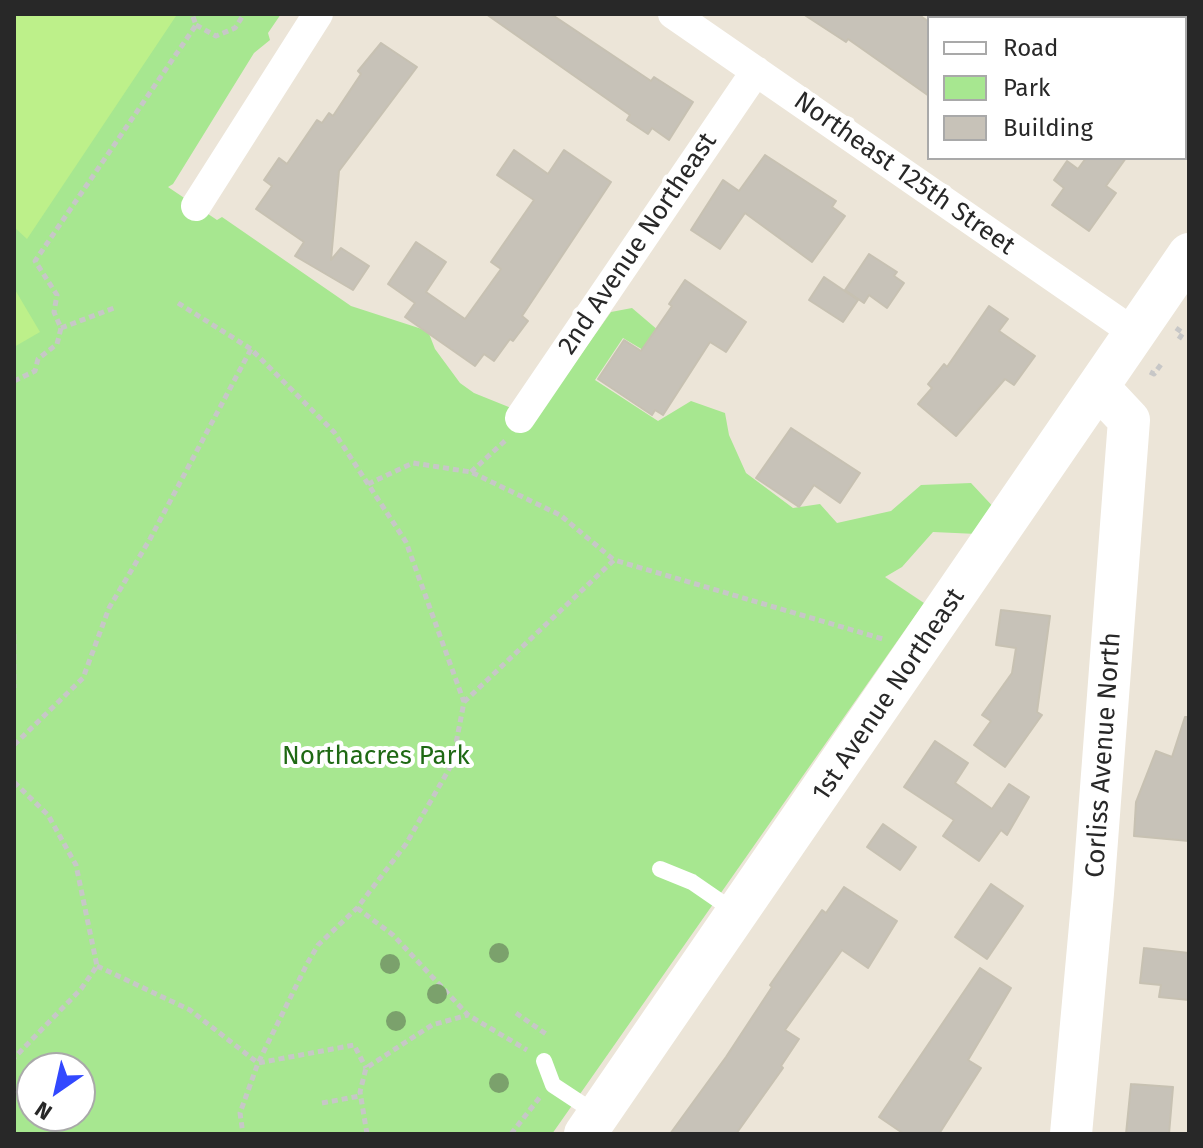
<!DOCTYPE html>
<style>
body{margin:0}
#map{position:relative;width:1203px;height:1148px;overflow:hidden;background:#ece5d8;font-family:"Fira Sans",sans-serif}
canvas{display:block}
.frame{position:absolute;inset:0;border:16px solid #282828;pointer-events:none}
.legend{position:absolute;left:927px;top:16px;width:260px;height:144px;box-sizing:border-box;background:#fff;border:2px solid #a9a9a9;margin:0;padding:10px 14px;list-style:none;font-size:24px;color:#282828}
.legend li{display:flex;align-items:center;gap:16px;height:40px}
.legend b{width:40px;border:2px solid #a9a9a9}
.north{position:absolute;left:16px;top:1052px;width:80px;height:80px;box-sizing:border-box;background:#fff;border:2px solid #a9a9a9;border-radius:50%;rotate:214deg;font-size:22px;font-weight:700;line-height:32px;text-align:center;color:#282828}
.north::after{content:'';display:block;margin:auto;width:28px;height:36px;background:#3248ff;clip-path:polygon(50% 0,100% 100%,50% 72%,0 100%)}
</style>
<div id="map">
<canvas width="1203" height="1148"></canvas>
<div class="frame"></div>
<ul class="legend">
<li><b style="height:10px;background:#fff"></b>Road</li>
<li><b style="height:22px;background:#a7e790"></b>Park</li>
<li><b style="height:22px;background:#c7c2b8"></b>Building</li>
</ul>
<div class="north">N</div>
</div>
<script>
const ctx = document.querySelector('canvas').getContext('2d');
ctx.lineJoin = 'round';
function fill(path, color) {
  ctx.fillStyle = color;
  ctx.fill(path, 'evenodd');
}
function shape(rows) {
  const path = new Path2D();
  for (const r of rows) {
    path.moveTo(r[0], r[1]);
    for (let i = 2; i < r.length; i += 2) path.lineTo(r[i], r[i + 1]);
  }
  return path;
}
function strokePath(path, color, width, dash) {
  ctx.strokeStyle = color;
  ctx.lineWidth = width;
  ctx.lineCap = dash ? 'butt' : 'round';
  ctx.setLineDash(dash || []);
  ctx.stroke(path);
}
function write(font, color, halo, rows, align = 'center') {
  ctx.font = font + ' "Fira Sans",sans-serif';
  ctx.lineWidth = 8;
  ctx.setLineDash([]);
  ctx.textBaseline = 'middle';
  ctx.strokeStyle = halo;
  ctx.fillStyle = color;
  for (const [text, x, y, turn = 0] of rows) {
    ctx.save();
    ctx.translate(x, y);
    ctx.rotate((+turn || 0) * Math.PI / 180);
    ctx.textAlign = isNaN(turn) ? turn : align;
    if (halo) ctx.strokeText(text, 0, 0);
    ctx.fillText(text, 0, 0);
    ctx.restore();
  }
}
fill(shape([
 [14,14,281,14,268,33,270,40,254,53,173,184,168,187,217,220,222,217,351,306,428,331,435,349,460,383,474,393,536,418,611,312,632,308,659,331,643,350,623,338,595,380,658,421,691,401,725,413,729,435,746,473,793,508,820,504,837,523,891,511,921,485,971,483,999,513,977,534,933,532,902,567,885,577,924,603,552,1134,14,1134],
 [32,1068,80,1068,80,1116,32,1116]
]), '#a7e790');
fill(shape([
 [14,14,176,16,27,239,14,227],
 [14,288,40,332,14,347]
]), '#bdf08a');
const building = shape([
 [486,14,551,14,651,81,654,77,693,102,669,140,652,128,648,134,627,120,630,115,486,14],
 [803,14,918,14,929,22,929,96,848,39,846,42,803,14],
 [381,43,417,67,339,171,331,260,341,248,369,266,353,290,295,256,304,242,256,209,272,186,264,180,279,158,287,164,317,120,322,123,329,113,333,116,361,74,358,71,381,43],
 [514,150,548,174,564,150,611,182,522,316,528,321,513,341,510,339,494,361,484,354,475,366,405,317,415,303,388,284,416,242,446,262,426,292,465,319,501,269,491,262,534,200,497,175,514,150],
 [765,155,836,201,832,207,845,216,812,262,745,213,720,249,691,230,723,180,739,191,765,155],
 [1086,158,1126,158,1106,186,1116,193,1089,231,1052,205,1064,188,1054,180,1067,161,1078,169,1086,158],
 [869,254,897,272,894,276,904,283,887,308,869,295,864,303,845,290,869,254],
 [824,277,858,300,843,322,809,300,824,277],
 [685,280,746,322,726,352,710,342,663,415,655,410,652,415,598,379,624,340,641,351,672,306,669,304,685,280],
 [989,306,1008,319,999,331,1035,356,1014,385,1005,379,956,436,918,404,932,388,928,384,944,364,947,367,989,306],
 [791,428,860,473,840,503,814,485,799,507,756,478,791,428],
 [1001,610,1050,616,1037,712,1042,715,1005,767,974,745,991,721,982,715,1012,673,1016,648,996,645,1001,610],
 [1185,717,1189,717,1189,841,1134,836,1136,802,1156,751,1172,757,1185,717],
 [935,741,968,763,955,783,992,809,1009,784,1029,797,1007,835,1001,830,979,861,943,836,954,820,904,787,935,741],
 [883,824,916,847,900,870,867,847,883,824],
 [991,884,1023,906,987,959,955,937,991,884],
 [844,887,897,921,868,968,842,950,785,1030,799,1039,781,1066,783,1068,736,1134,670,1134,726,1057,772,987,770,985,822,910,826,913,844,887],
 [1144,948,1189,953,1189,1000,1159,997,1161,985,1140,983,1144,948],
 [980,968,1011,988,968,1060,981,1068,939,1134,904,1134,879,1117,980,968],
 [1131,1084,1173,1087,1169,1134,1126,1134,1131,1084]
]);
fill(building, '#c7c2b8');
strokePath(building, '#c7c1b2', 2);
strokePath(shape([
 [196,25,216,36,235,28,244,14],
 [178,303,251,349,334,432,406,542,464,702,452,764,406,844,357,908,318,945,307,964,258,1063,240,1113,243,1134],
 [61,328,114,308],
 [1176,328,1183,333,1177,342],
 [1150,372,1154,374,1162,363],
 [14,381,35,371,38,359,57,344,61,328,54,312,57,295,35,261,196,25,192,14],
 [471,472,507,439],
 [368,484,413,463,471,472,560,515,614,560],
 [14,634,14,688],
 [464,702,614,560,883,639],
 [14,745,83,678,109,608,150,539,251,349],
 [14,782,48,815,76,865,97,966,81,989,14,1058],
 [357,908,393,935,468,1015,527,1050],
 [97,966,190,1010,258,1063,354,1045,366,1068],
 [516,1013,546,1034],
 [322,1103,360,1096],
 [367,1134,360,1092,366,1068,432,1025,468,1015],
 [511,1134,540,1097]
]), '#c7c7c7', 5, [6, 4]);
strokePath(shape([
 [1062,14,1068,18],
 [1185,98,1189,100],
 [660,869,692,882,737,913],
 [544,1061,553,1085,597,1114]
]), '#fff', 16);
strokePath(shape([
 [673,14,1136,334],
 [196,206,318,14],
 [520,418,756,71]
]), '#fff', 30);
strokePath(shape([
 [585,1134,1189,254],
 [1071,1134,1093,893,1129,420,1099,388]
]), '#fff', 42);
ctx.fillStyle = '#7ba16c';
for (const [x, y] of [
 [499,953],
 [390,964],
 [437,994],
 [396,1021],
 [499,1083]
]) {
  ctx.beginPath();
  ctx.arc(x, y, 10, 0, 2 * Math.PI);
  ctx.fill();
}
write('26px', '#282828', '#fff', [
 ["Northeast 125th Street",904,174,35],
 ["2nd Avenue Northeast",638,244,-56],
 ["1st Avenue Northeast",889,695,-56],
 ["Corliss Avenue North",1104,755,-86]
]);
write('26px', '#1f6914', '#fff', [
 ["Northacres Park",376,757]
]);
</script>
